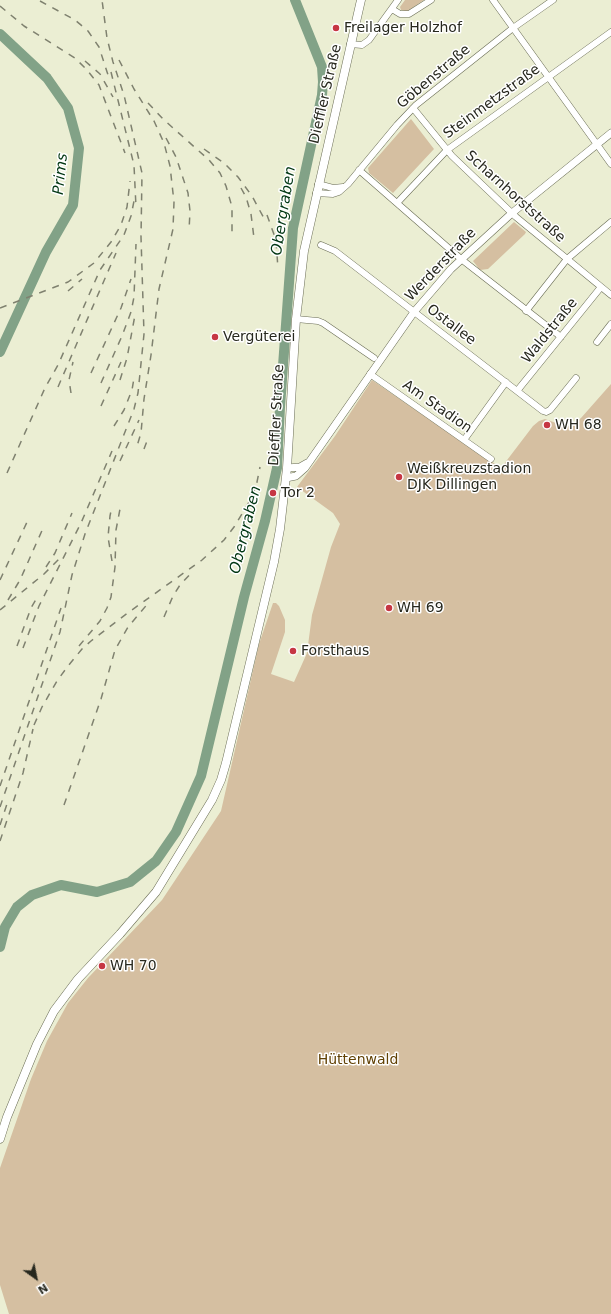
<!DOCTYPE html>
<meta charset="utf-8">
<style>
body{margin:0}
#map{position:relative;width:611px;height:1314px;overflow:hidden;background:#ebeed3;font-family:"DejaVu Sans",sans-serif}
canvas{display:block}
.north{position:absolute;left:16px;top:1258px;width:40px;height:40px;-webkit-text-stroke:3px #fff;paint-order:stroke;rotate:147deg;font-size:11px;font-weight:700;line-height:16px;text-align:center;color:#27281e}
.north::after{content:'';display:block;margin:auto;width:14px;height:18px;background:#27281e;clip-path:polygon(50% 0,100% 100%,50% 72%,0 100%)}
</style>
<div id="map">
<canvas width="611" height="1314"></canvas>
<div class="north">N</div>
</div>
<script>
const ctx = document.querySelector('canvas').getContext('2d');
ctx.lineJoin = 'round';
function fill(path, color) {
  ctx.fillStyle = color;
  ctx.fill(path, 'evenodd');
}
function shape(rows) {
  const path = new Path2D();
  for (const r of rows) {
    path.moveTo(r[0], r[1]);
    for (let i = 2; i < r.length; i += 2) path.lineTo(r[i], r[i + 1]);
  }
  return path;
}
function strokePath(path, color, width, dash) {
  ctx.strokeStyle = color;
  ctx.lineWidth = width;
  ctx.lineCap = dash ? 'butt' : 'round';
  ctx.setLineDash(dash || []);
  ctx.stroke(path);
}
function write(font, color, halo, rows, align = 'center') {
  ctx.font = font + ' "DejaVu Sans",sans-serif';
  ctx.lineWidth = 3;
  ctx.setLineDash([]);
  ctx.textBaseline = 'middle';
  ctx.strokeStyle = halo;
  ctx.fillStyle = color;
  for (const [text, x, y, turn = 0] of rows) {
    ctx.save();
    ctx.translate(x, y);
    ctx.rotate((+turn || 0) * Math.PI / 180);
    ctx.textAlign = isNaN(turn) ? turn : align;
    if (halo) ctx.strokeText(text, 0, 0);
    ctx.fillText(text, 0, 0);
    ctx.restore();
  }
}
fill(shape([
 [405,0,424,0,408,11,405,11,401,10,400,7],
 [411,119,434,149,393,193,369,173,368,168],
 [514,222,526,232,525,234,488,269,480,270,473,261],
 [372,380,501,468,533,426,539,421,545,419,567,427,573,424,581,418,611,384,611,1314,9,1314,0,1285,0,1168,31,1079,47,1041,68,1003,88,978,162,900,221,811,259,644,273,603,276,603,279,606,285,620,285,632,271,674,294,682,307,653,312,615,331,547,340,524,333,513,297,487,335,436]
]), '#d5bfa1');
strokePath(shape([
 [0,34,47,78,68,108,79,148,73,205,46,252,0,352],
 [0,947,5,927,17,907,32,895,61,885,97,892,130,882,156,861,176,832,201,776,244,597,265,521,277,468,280,407,293,228,322,95,323,82,322,67,295,0]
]), '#82a287', 10);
const minor = shape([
 [493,0,611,164],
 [392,9,400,14,409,14,431,0],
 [350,44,362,45,369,40,398,0],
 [413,108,452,156,516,217,611,295],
 [359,170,461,259,561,337],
 [318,184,333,188,343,187],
 [316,193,333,194,339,192,348,184,397,125,416,105,513,28,553,0],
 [397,203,447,150,611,32],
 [321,245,335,251,543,411,546,412,550,410,576,378],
 [526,311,567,259,611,222],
 [296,319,318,321,323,323,374,358],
 [597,342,611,324],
 [370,374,491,459],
 [517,391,601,287],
 [464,440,506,382]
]);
const tertiary = shape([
 [287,468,300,467,307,463],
 [286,478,296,476,305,468,414,312,451,269,512,213,611,133]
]);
const secondary = shape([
 [0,1139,7,1117,37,1044,54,1011,78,979,120,934,156,892,212,800,221,780,226,763,274,562,280,529,287,468,296,319,304,251,361,0]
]);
strokePath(minor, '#696c54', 7);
strokePath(tertiary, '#696c54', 8);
strokePath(secondary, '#696c54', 9);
strokePath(minor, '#fff', 6);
strokePath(tertiary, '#fff', 7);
strokePath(secondary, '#fff', 8);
strokePath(shape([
 [40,1,75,20,88,31,99,47,109,78],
 [0,6,24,26,75,58,87,70,99,85,102,93,125,153],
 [119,60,134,89,154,121,164,143,170,166,174,202,173,229,159,289,151,355,144,399,141,433,137,446],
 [85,61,100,74,113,97],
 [111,72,134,165,136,207],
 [148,103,163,119,209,160,220,173,226,186,232,207,232,235],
 [166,138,176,157,188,193,190,211,189,231],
 [204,149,224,163,238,177,252,196,266,222],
 [241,188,246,197,251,214,254,238],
 [267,215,276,240,278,269],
 [68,291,82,279],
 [0,308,68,282,94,263,111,242,121,225,127,207,130,181],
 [91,373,121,308,131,279],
 [120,380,127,358,135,315],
 [101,383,122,336,131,312,134,297,136,244],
 [58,387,116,253],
 [71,393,69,380,73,362],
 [101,406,121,362],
 [114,426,124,410,132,390,134,378],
 [144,449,147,441],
 [120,461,139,420],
 [7,473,45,388,58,365,100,270,124,235,131,216,134,201],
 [112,561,108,537,110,516,112,506],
 [46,567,55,553,72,513],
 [0,580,28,520],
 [8,600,20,580,44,526],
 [0,610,44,574,60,558],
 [164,617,173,596,180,585,193,571],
 [17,646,31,608,38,596],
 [79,646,100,621,107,608,111,597,115,567,116,530,120,509],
 [23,648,39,606,81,523,112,451],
 [34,725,42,707,57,681,68,666,82,649,91,641,129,612,202,560,224,540,234,527,248,504,256,487,260,467],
 [0,786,61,608],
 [64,805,101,699,115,650,128,627,150,601],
 [0,807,60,632,72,575,85,534,134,409,138,393,144,334,141,237,142,173,124,95,113,62,107,38,102,0],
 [0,825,8,801],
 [0,841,23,773,33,729]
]), '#7f816f', 1.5, [7, 7]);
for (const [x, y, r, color] of [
 [336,28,4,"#c63643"],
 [215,337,4,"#c63643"],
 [547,425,4,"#c63643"],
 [399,477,4,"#c63643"],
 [273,493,4,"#c63643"],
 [389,608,4,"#c63643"],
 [293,651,4,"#c63643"],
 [102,966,4,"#c63643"]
]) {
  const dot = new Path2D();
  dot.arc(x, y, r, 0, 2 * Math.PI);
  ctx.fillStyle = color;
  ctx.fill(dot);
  strokePath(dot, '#fff', 1.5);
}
write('14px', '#27281e', '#fff', [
 ["Freilager Holzhof",344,28],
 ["Vergüterei",223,337],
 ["WH 68",555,425],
 ["Weißkreuzstadion",407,469],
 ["DJK Dillingen",407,485],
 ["Tor 2",281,493],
 ["WH 69",397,608],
 ["Forsthaus",301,651],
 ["WH 70",110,966]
], 'left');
write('14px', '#27281e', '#fff', [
 ["Göbenstraße",434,77,-40],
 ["Dieffler Straße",326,94,-77],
 ["Steinmetzstraße",492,102,-36],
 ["Scharnhorststraße",515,197,42],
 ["Werderstraße",441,265,-46],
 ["Ostallee",451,325,37],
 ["Waldstraße",550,331,-51],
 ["Am Stadion",437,407,35],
 ["Dieffler Straße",277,415,-87]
]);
write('14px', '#614104', '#fff', [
 ["Hüttenwald",358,1060]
]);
write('italic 15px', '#003612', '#fff', [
 ["Prims",61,174,-84],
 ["Obergraben",284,211,-81],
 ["Obergraben",246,530,-76]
]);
</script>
